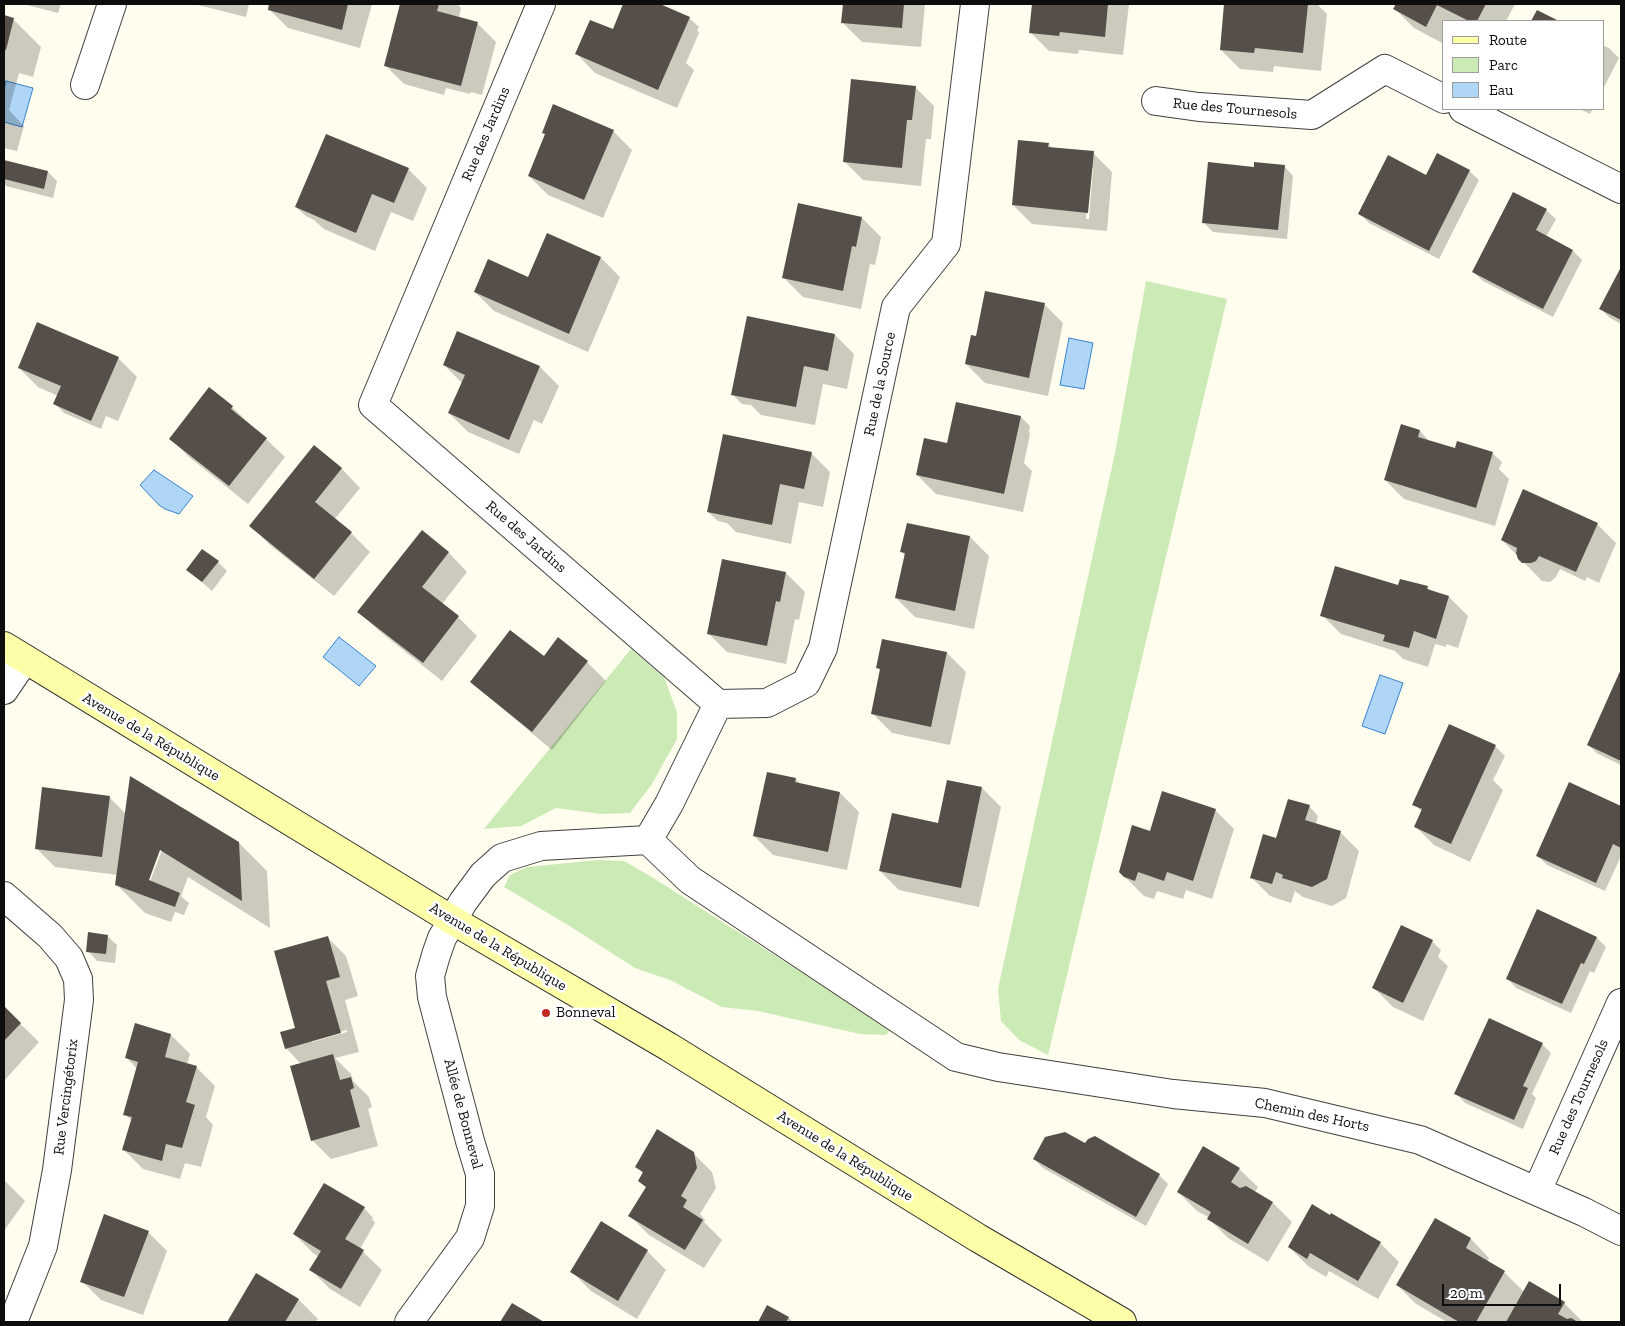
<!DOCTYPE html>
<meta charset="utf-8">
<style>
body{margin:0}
#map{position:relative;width:1625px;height:1326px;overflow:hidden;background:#fffded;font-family:"Zilla Slab",serif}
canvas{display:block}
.frame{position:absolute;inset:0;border:5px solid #0d0d0d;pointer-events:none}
.legend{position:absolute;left:1442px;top:20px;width:162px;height:90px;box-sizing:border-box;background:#fff;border:1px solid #9e9e9e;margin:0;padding:6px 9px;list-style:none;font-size:15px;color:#0d0d0d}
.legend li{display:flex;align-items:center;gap:10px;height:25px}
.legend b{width:25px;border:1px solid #9e9e9e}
.scale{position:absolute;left:1442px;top:1284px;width:119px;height:22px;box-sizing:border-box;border:2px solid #0d0d0d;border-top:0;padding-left:6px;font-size:15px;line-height:18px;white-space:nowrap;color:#0d0d0d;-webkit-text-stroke:4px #fff;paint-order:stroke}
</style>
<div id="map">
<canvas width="1625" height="1326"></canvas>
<div class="frame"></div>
<ul class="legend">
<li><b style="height:6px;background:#fffea8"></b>Route</li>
<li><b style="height:14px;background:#cceab6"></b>Parc</li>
<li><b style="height:14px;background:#b0d6f7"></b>Eau</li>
</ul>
<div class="scale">20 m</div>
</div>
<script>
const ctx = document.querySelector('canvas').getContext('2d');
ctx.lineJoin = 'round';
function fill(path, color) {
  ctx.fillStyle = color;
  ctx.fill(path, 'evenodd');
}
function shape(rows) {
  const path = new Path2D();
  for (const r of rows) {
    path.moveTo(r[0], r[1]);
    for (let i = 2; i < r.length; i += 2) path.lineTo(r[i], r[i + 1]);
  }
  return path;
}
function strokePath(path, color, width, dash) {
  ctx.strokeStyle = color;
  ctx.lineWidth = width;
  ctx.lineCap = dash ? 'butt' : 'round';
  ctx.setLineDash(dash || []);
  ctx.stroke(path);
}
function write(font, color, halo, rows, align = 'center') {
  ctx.font = font + ' "Zilla Slab",serif';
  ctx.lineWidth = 5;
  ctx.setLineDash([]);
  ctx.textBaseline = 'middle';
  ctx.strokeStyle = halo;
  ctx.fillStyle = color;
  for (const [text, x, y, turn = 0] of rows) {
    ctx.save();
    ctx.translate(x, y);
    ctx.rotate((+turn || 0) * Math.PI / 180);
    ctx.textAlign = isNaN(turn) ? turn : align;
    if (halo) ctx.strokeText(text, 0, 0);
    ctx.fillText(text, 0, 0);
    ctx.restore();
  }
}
fill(shape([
 [1146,281,1227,299,1048,1055,1019,1040,1001,1021,998,989,1115,453],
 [631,649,664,677,677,712,677,739,652,784,630,813,602,814,556,808,521,826,484,829],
 [598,860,624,861,650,876,891,1029,886,1035,860,1034,758,1011,722,1007,670,980,635,968,568,925,504,887,510,875,527,867]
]), '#cceab6');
const water = shape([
 [6,81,33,88,22,127,4,122,4,90,6,81],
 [1069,338,1093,343,1084,389,1060,385,1069,338],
 [154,470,193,496,179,514,165,509,159,505,140,485,154,470],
 [339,637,376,666,359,686,323,657,339,637],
 [1380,675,1403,683,1385,734,1362,726,1380,675]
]);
fill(water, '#b0d6f7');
strokePath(water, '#3683d0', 1);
fill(shape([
 [23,4,61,4,58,13],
 [194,4,249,4,246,17],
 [271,4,372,4,360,48,288,28,269,9],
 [401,4,457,4,461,8,459,18,477,23,496,42,482,95,471,92,470,94,446,88,444,95,404,84,385,65],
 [625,4,657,4,689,18,699,27,697,30,699,33,686,63,694,70,677,108,595,73,577,54,613,31],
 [844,4,925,4,921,47,862,42,843,23],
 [1033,4,1129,4,1123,55,1079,50,1078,54,1049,51,1030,32],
 [1225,4,1317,4,1327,14,1321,71,1274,66,1273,72,1240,69,1221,50],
 [1397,4,1515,4,1506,21,1444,21,1444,44,1414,28,1395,9],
 [4,16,13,19,41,47,33,77,19,73,9,110,24,126,17,151,4,148],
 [1604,46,1609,48,1619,58,1604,87],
 [915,87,934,106,931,139,926,139,921,186,863,180,844,161],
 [1580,109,1593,109,1590,114],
 [613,131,632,150,603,218,548,195,529,176,546,135,543,132],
 [1048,144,1053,149,1093,153,1112,172,1107,231,1032,224,1013,205],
 [1091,168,1093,168,1089,219,1086,219],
 [1437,155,1469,171,1479,180,1439,259,1369,223,1360,214,1426,176],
 [4,161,48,172,57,181,53,198,6,186,4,184],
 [1284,166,1293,176,1287,239,1213,232,1203,222,1255,168],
 [408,169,427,188,413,221,391,212,375,251,324,229,314,220,306,216,296,207],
 [1514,193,1546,210,1556,219,1546,237,1573,251,1582,260,1553,317,1483,281,1473,272],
 [862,218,881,237,875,265,870,264,861,309,803,297,784,278],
 [548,235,601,258,620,277,588,352,494,311,475,292,529,279],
 [1621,270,1621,324,1610,318,1601,309],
 [1044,304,1063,323,1048,396,985,383,966,364,977,337],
 [38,324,118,358,137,377,118,421,106,416,101,429,64,413,55,404,58,396,38,387,19,368],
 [835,335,854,354,847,389,823,384,815,425,761,415,751,405,742,404,732,394],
 [444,365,540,367,559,386,542,424,534,420,519,454,468,432,449,413,462,383],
 [232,407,285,457,248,504,189,457,170,438],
 [1021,417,1030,426,1029,432,1030,434,1024,463,1032,471,1023,512,936,494,917,475,948,445],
 [1402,426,1420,431,1430,442,1460,451,1492,453,1502,462,1499,469,1509,479,1495,526,1404,499,1385,480],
 [314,447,342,469,360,488,334,520,351,533,370,552,334,596,270,545,251,526],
 [811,453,830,472,823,507,799,502,791,544,736,532,727,523,718,521,708,512],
 [908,524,970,537,989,556,974,629,915,617,896,598,905,556,902,552],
 [1597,524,1616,543,1599,583,1587,577,1585,581,1560,569,1556,577,1550,582,1542,581,1502,540],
 [422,532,449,553,467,572,442,604,458,617,477,636,442,681,378,630,359,612],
 [218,562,227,571,212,591,188,570],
 [786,573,805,592,799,620,795,619,786,664,727,652,708,633],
 [1399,587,1427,587,1431,591,1449,597,1468,616,1458,648,1446,644,1446,647,1435,644,1428,667,1403,659,1395,651,1341,634,1322,615],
 [947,653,966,672,950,745,892,733,873,714,881,672,878,668],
 [544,658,587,662,606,681,552,750,471,682],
 [1621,674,1621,765,1598,754,1588,745],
 [1495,746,1505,756,1493,780,1503,790,1470,862,1434,845,1415,826,1422,812,1414,804],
 [768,774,796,779,801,785,840,793,859,812,847,870,773,855,754,836],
 [1570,784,1621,808,1621,856,1605,891,1547,865,1537,855],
 [982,788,1001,807,979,907,899,890,880,871],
 [109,797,126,814,239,843,267,871,270,928,188,877,181,896,189,903,184,915,175,912,171,922,145,913,117,885,118,875,55,867,36,848],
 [161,844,164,845,147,889,145,888],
 [1309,806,1318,816,1316,824,1340,832,1359,851,1346,898,1332,906,1303,897,1295,891,1291,903,1270,896,1251,877,1277,840],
 [1215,810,1234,829,1212,899,1186,890,1183,899,1157,891,1154,899,1144,896,1125,877,1150,832],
 [1538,911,1597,938,1606,947,1594,973,1590,971,1571,1013,1516,988,1507,978],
 [107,936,117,945,115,963,97,961,88,951],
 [327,937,346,956,358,996,345,1000,359,1052,335,1058,351,1074,353,1081,369,1097,372,1107,368,1109,378,1146,331,1159,312,1140,301,1064,286,1048,296,1028],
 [347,1030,347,1032,312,1042,312,1040],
 [1432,941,1441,950,1438,957,1448,966,1423,1021,1393,1007,1374,988],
 [4,1008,39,1042,4,1081],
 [171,1035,190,1054,187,1064,196,1067,215,1086,206,1117,213,1125,201,1167,185,1163,180,1179,143,1169,124,1150,132,1121,125,1114,137,1069,127,1058],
 [1542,1044,1551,1053,1532,1094,1536,1098,1523,1129,1465,1103,1456,1093],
 [1085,1145,1159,1175,1168,1184,1146,1226,1043,1168,1034,1159],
 [693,1153,712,1172,716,1188,700,1214,705,1220,704,1222,722,1240,704,1268,649,1235,630,1216,647,1188,639,1181,644,1174,636,1167],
 [1239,1169,1258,1187,1255,1192,1273,1203,1292,1222,1268,1262,1228,1238,1209,1219,1210,1218,1197,1211,1178,1192],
 [4,1180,25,1201,4,1231],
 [364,1208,373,1218,372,1219,375,1223,360,1249,382,1270,360,1307,330,1289,311,1270,319,1257,313,1253,294,1234],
 [1436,1219,1471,1239,1489,1258,1487,1262,1504,1272,1524,1292,1529,1283,1564,1303,1583,1322,1447,1322,1416,1304,1397,1285],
 [148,1232,167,1251,143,1315,101,1300,82,1281],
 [1380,1243,1399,1262,1378,1299,1329,1271,1326,1277,1308,1266,1289,1247],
 [647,1251,666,1270,637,1319,591,1291,572,1272],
 [257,1275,299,1300,318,1319,315,1322,228,1322],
 [768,1306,789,1318,793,1322,759,1322]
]), '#0003');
fill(shape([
 [269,4,348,4,342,30,268,10],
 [400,4,439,4,437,11,478,22,461,86,384,66],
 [623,4,660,4,690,17,658,90,575,54,590,20,613,29],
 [843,4,904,4,902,28,841,23],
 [1032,4,1108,4,1105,37,1060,32,1059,36,1029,33],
 [1224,4,1308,4,1303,53,1255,48,1254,53,1220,50],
 [1396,4,1486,4,1477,21,1469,21,1437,5,1426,27,1393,9],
 [1537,10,1559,21,1531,21],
 [4,15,14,18,6,50,4,49],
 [851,79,916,86,912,120,907,120,902,168,843,162],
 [553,104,614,130,584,200,528,176,545,134,542,133],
 [326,134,409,168,394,203,372,194,356,233,295,207],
 [1018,140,1049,143,1048,147,1094,151,1088,213,1012,205],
 [1437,153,1470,170,1429,251,1358,214,1388,155,1426,175],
 [4,160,48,171,44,189,4,179],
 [1208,162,1254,167,1254,162,1285,165,1278,230,1202,223],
 [1513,192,1547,209,1536,230,1573,250,1543,309,1472,272],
 [798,203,862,217,856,247,852,246,843,291,782,278],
 [547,233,601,257,569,334,474,292,488,259,528,277],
 [1621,267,1621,320,1599,309],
 [985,291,1045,303,1029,378,965,364,971,335,976,336],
 [747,316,835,334,828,371,804,366,796,407,731,395],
 [37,322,119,357,91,421,53,404,61,386,18,368],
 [457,331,540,366,509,440,448,413,465,375,443,365],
 [209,387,233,406,231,409,267,438,229,486,169,439],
 [956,402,1021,416,1004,494,916,475,924,438,947,443],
 [1401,424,1420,430,1418,437,1455,448,1457,441,1493,452,1476,508,1384,480],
 [723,434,812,452,804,489,780,484,772,525,707,512],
 [314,445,342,468,315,502,352,532,314,579,249,526],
 [1523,489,1598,523,1576,572,1539,556,1536,561,1531,563,1522,563,1518,559,1516,553,1517,548,1501,540],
 [907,523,970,536,955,611,895,598,905,553,900,552],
 [422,530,449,552,422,587,459,616,423,663,357,612],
 [202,549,219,561,202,582,186,570],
 [722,559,786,572,780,602,776,601,767,646,707,634],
 [1335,566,1398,585,1400,579,1428,586,1427,589,1449,596,1436,639,1414,631,1409,648,1383,641,1385,635,1320,616],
 [510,630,544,656,558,637,588,661,532,732,470,682],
 [882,639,947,652,931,727,871,714,880,669,876,668],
 [1621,669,1621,761,1587,745],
 [1449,724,1496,745,1451,844,1414,827,1422,809,1412,805],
 [767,772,796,778,795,782,840,792,828,852,753,836],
 [130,776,239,842,242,901,160,850,149,880,180,893,175,907,115,885],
 [947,780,982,787,961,888,879,871,892,813,938,823],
 [1569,782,1621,806,1621,848,1613,844,1596,883,1536,856],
 [42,787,110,796,102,857,35,849],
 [1162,791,1216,809,1193,881,1167,872,1164,881,1138,872,1135,881,1124,877,1119,872,1132,825,1150,831],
 [1288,799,1310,805,1305,820,1341,831,1327,879,1312,887,1282,878,1283,875,1276,872,1272,884,1250,878,1263,834,1276,838],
 [1537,909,1597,937,1584,964,1581,963,1562,1004,1506,979],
 [1401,925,1433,940,1403,1003,1372,988],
 [88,932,108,935,106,954,86,952],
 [328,936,340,977,326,981,341,1033,285,1049,280,1032,295,1028,274,951],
 [4,1006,21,1023,4,1041],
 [1489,1018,1543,1043,1523,1086,1528,1088,1514,1120,1454,1094],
 [135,1023,171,1034,165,1057,197,1066,186,1102,195,1105,182,1148,166,1144,162,1161,122,1150,132,1117,123,1115,138,1062,125,1058],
 [333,1054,340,1080,351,1077,354,1088,350,1090,360,1127,311,1141,290,1066],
 [657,1129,694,1152,697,1168,681,1196,687,1200,683,1207,703,1220,685,1250,628,1216,646,1187,638,1181,643,1172,635,1167],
 [1065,1132,1085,1143,1088,1139,1095,1136,1160,1174,1136,1217,1033,1159,1045,1137],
 [1203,1146,1240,1168,1231,1182,1240,1188,1246,1186,1273,1202,1248,1244,1207,1219,1211,1212,1177,1192],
 [324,1183,365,1207,345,1239,364,1250,341,1289,309,1270,321,1251,293,1234],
 [1312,1204,1330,1215,1331,1213,1381,1242,1358,1281,1310,1253,1307,1259,1288,1247],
 [104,1214,149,1231,124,1297,80,1282],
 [1435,1218,1471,1238,1466,1248,1505,1271,1476,1322,1459,1322,1396,1285],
 [601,1221,648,1250,618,1301,570,1272],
 [256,1273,299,1299,285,1322,227,1322],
 [1529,1281,1565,1302,1558,1314,1567,1319,1571,1318,1578,1322,1506,1322],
 [512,1303,544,1322,500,1322],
 [767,1305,789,1317,786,1322,758,1322]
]), '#564f49');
const street = shape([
 [85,85,112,4],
 [1156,101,1199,107,1312,115,1385,69,1444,99],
 [1463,109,1621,189],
 [4,690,25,659],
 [718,704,767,703,806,683,823,648,896,307,946,244,975,4],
 [648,840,690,880,956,1057,998,1067,1173,1094,1265,1103,1420,1140,1584,1212,1621,1231],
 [4,896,50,936,69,958,78,979,79,1000,57,1170,43,1246,13,1322],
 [1537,1191,1621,1003],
 [409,1322,470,1238,480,1206,480,1174,470,1141,432,997,430,976,436,955,442,938,463,902,483,875,502,858,541,846,648,840,669,804,718,704,373,405,541,4]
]);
const secondary = shape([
 [4,646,452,920,669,1047,978,1238,1122,1322]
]);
strokePath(street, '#404040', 30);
strokePath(secondary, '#2f2f2f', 30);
strokePath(street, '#fff', 28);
strokePath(secondary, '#fffea8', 28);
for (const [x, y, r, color] of [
 [546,1013,5,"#c02a22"]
]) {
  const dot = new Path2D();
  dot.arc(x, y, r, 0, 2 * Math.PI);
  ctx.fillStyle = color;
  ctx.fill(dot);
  strokePath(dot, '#fff', 2);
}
write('15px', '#0d0d0d', '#fff', [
 ["Rue des Tournesols",1235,109,5],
 ["Rue des Jardins",486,134,-67],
 ["Rue de la Source",880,384,-78],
 ["Rue des Jardins",526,537,41],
 ["Avenue de la République",151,737,31],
 ["Avenue de la République",498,947,31],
 ["Rue Vercingétorix",66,1097,-83],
 ["Rue des Tournesols",1579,1097,-66],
 ["Allée de Bonneval",463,1114,75],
 ["Chemin des Horts",1312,1115,12],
 ["Avenue de la République",845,1156,32]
]);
write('15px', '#0d0d0d', '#fff', [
 ["Bonneval",556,1013]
], 'left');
</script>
